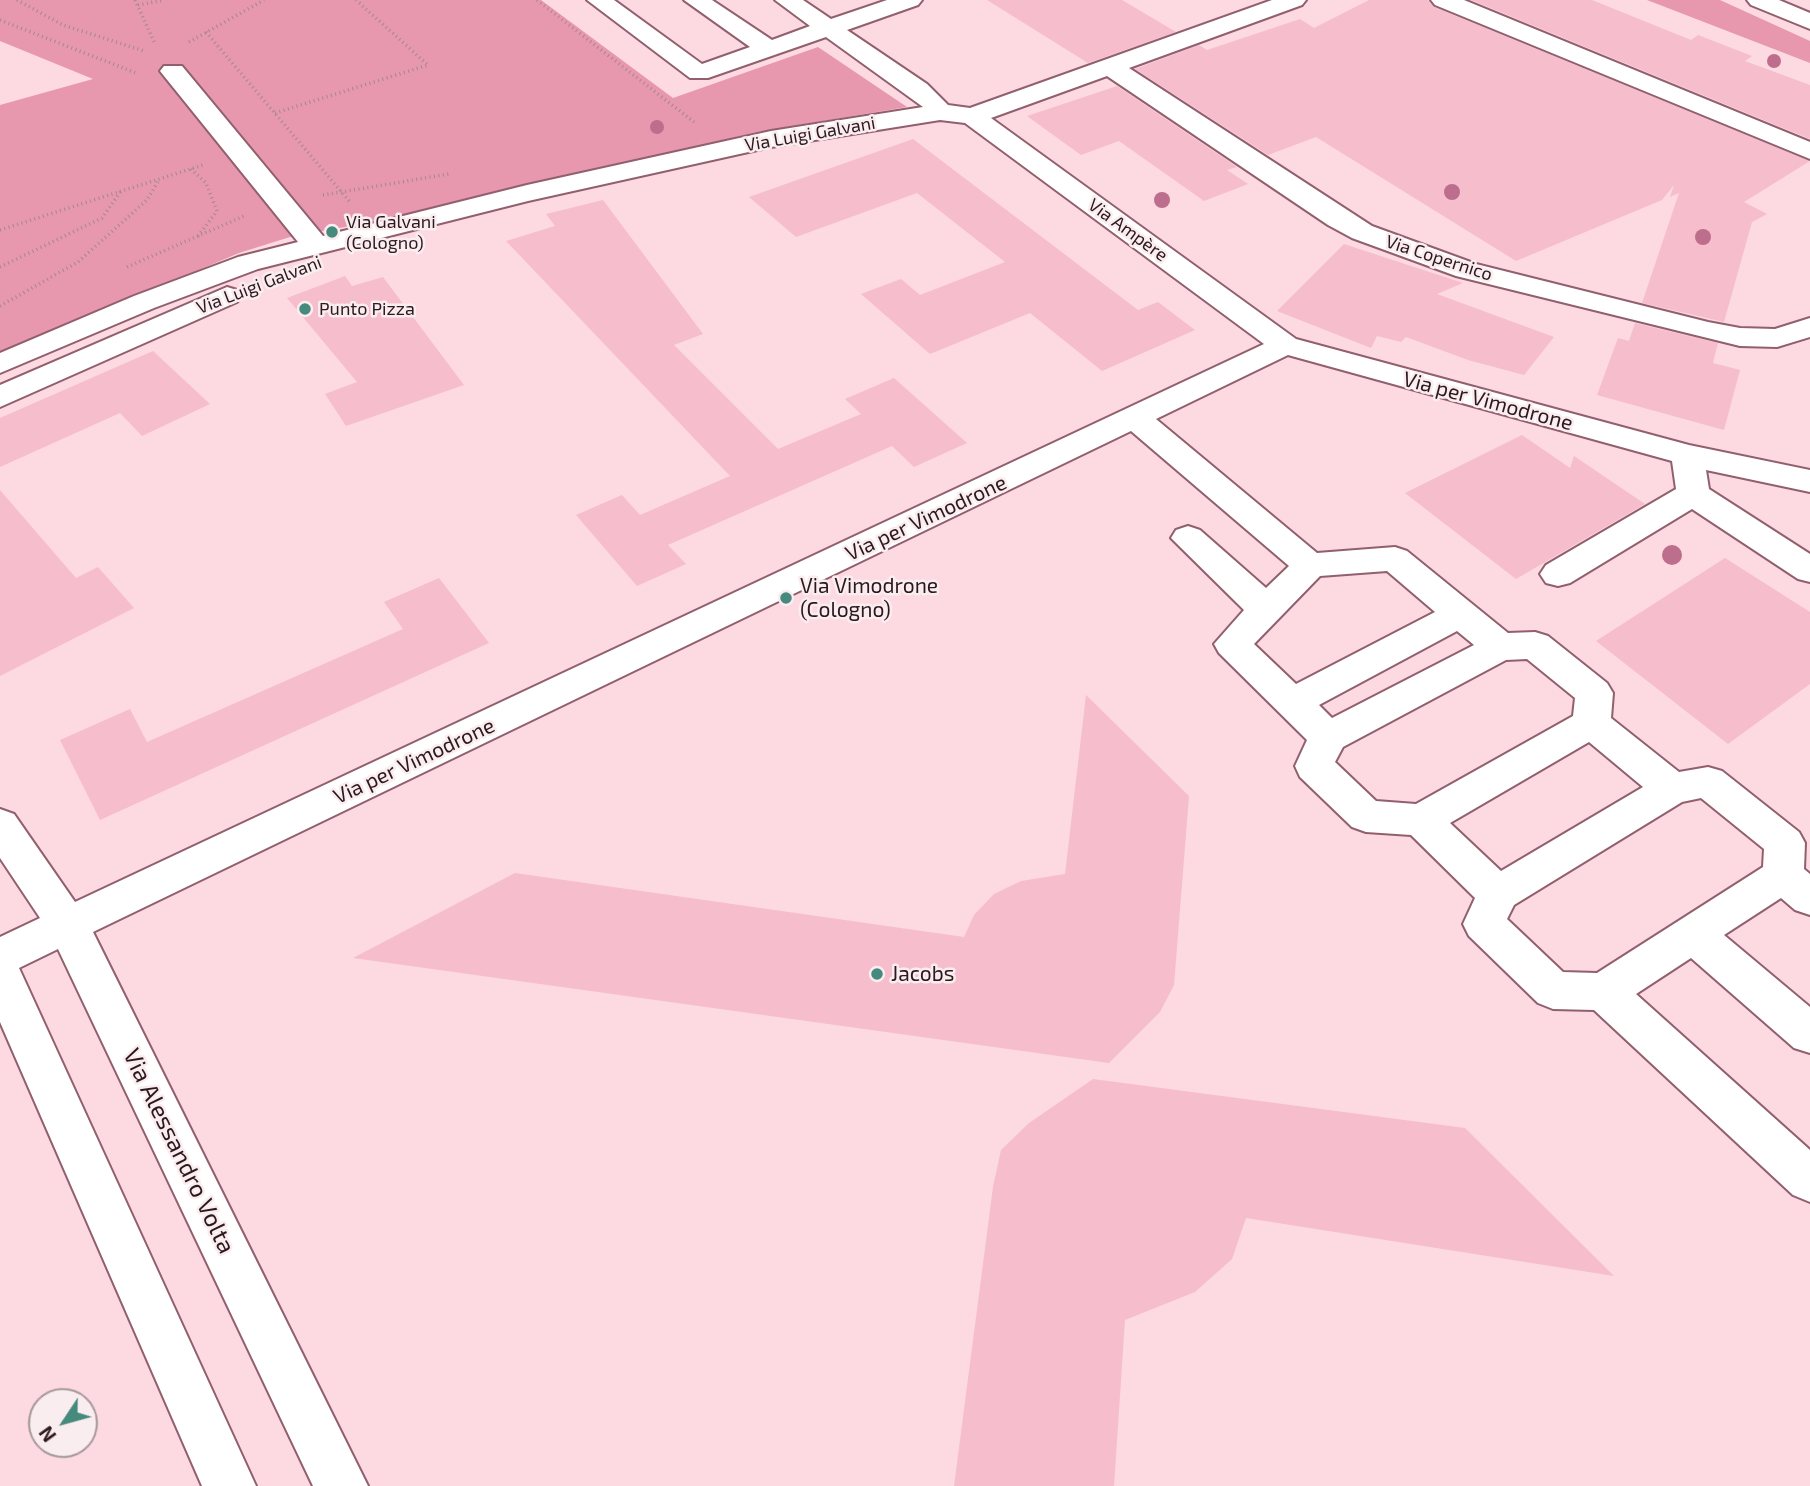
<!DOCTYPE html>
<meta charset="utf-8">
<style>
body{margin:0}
#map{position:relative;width:1810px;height:1486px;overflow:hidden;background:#fdd9e2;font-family:"Exo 2",sans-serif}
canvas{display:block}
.north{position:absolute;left:28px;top:1388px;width:70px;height:70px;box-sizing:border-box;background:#faedf0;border:2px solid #a8989c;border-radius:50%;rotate:234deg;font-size:19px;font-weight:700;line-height:28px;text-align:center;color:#2c181e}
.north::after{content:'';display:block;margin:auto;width:24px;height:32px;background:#468a7e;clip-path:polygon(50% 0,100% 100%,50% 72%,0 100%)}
</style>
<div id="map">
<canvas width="1810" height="1486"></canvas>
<div class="north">N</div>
</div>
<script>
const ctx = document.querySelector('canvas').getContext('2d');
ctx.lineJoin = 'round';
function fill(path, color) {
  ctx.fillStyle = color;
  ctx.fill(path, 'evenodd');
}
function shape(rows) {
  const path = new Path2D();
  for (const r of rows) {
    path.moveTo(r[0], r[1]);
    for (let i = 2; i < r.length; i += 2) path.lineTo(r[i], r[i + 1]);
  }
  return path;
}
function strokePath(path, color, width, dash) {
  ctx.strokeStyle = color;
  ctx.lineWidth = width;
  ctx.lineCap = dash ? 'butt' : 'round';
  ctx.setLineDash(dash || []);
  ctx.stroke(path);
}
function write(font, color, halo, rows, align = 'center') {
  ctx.font = font + ' "Exo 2",sans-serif';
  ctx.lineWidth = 5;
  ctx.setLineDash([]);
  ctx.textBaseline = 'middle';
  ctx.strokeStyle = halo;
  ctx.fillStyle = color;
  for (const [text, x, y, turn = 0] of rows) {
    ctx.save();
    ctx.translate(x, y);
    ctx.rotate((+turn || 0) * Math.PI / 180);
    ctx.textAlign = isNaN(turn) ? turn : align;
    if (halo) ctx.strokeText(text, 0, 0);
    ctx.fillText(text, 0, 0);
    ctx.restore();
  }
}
fill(shape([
 [0,0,541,0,673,98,818,47,907,107,757,132,372,222,290,237,239,253,0,354,0,105,93,79,0,41],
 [1647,0,1720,0,1810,41,1810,63]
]), '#e798af');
fill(shape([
 [987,0,1122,0,1176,32,1088,63],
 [1369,0,1428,0,1434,7,1810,161,1744,202,1767,214,1752,222,1724,322,1642,303,1679,193,1670,197,1674,185,1662,200,1516,261,1316,137,1268,155,1135,69,1199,45,1207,50,1300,19,1314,28],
 [1471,0,1592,0,1691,40,1698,35,1752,56,1745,61,1810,85,1810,139],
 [1117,86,1237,167,1227,170,1248,184,1204,201,1119,141,1081,155,1027,116],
 [913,139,1138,310,1158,302,1195,330,1102,371,1030,313,930,354,861,294,901,279,920,295,1005,262,917,193,796,237,749,197],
 [603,200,703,334,674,345,778,449,861,414,845,399,894,378,967,443,914,467,892,446,668,545,686,564,637,586,576,515,622,495,640,515,730,476,506,241,555,226,546,214],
 [1344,244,1463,283,1437,294,1554,337,1524,375,1468,360,1406,337,1401,342,1377,336,1371,348,1277,311],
 [345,276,352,286,383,277,464,385,346,426,325,394,357,382,287,298],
 [1635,323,1718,343,1713,363,1740,370,1724,430,1597,395,1618,338,1629,341],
 [153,351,210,404,142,436,120,413,0,467,0,418],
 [1522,435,1570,468,1574,456,1645,504,1516,579,1405,493],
 [0,490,76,578,98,567,134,608,0,676],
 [1725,558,1810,612,1810,684,1728,744,1596,641],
 [439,578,489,643,100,820,60,740,130,709,147,742,403,629,384,602],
 [1086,695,1189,796,1174,985,1160,1012,1109,1063,353,958,515,873,964,937,974,915,994,894,1021,881,1065,874],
 [1093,1079,1465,1128,1614,1276,1246,1218,1232,1259,1195,1292,1125,1320,1114,1486,954,1486,993,1187,1001,1150,1029,1123]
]), '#f6bdcc');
const minor = shape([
 [587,0,614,0,702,64,750,47,684,0,712,0,772,40,810,26,775,0,803,0,831,19,887,0,922,0,918,5,847,30,927,84,948,105,970,108,1272,0,1306,0,1302,5,1129,68,1372,226,1476,264,1708,322,1740,328,1775,329,1810,318,1810,337,1777,347,1740,346,1456,276,1352,238,1328,225,1107,76,991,118,1296,339,1689,445,1810,470,1810,492,1706,470,1709,489,1810,554,1810,582,1798,579,1692,509,1570,583,1558,586,1546,583,1540,574,1546,565,1676,489,1672,461,1288,355,1156,419,1317,553,1395,547,1407,551,1508,633,1535,632,1548,636,1607,683,1613,693,1611,718,1679,772,1708,767,1722,771,1799,832,1805,843,1804,869,1810,874,1810,915,1795,910,1781,898,1724,935,1810,1007,1810,1053,1794,1048,1691,958,1636,994,1810,1150,1810,1202,1793,1195,1594,1010,1553,1009,1538,1003,1469,936,1463,924,1475,898,1411,835,1366,832,1352,827,1300,777,1295,766,1307,740,1219,653,1214,644,1244,610,1171,538,1176,530,1188,526,1200,530,1266,588,1289,566,1131,431,93,932,368,1486,313,1486,58,949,19,968,256,1486,202,1486,0,1022,0,937,40,918,0,858,0,809,14,814,75,902,1264,344,965,123,940,120,771,147,528,201,258,269,154,308,0,373,0,353,134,296,238,257,298,242,164,76,160,71,164,66,182,66,323,236,527,185,771,131,923,107,826,37,708,78,690,78,587,0],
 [1387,571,1435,612,1296,684,1254,644,1320,576,1387,571],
 [1457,631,1474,645,1332,718,1319,705,1457,631],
 [1527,659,1575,698,1573,716,1416,804,1376,801,1335,762,1343,747,1506,660,1527,659],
 [1589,742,1643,787,1501,871,1450,823,1589,742],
 [1701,798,1764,849,1763,867,1597,973,1563,972,1507,919,1514,905,1682,802,1701,798],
 [1431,0,1464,0,1810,142,1810,159,1435,5,1431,0],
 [1747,0,1779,0,1810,13,1810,29,1751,5,1747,0],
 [227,287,237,290,242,296,237,302,0,407,0,385,227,287]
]);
strokePath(minor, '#915f6d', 4);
strokePath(shape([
 [17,0,63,25,144,51],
 [135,0,155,44],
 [537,0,694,122],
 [138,5,164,0],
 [0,20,136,73],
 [206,32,350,202],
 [189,42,264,0],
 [275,113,428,65,356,0],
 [191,169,206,183,217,211,198,236],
 [323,195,449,174],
 [0,230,203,165],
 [0,267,102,218,121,191],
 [127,267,244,216],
 [0,306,78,262,147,200,159,180]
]), '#a4878f', 3.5, [1, 3.5]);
fill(minor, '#fff');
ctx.fillStyle = '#bd6e8d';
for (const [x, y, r] of [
 [1774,61,7],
 [657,127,7],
 [1452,192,8],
 [1162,200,8],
 [1703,237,8],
 [1672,555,10]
]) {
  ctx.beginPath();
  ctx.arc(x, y, r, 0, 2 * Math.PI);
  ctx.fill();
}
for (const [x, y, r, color] of [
 [332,232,7,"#468a7e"],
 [305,309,7,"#468a7e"],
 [786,598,7,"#468a7e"],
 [877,974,7,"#468a7e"]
]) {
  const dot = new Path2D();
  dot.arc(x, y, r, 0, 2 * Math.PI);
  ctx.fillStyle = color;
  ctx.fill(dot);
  strokePath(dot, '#faedf0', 2.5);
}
write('18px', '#2c181e', '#faedf0', [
 ["Via Luigi Galvani",810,134,-10],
 ["Via Ampère",1128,230,36],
 ["Via Copernico",1439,258,18],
 ["Via Luigi Galvani",259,285,-21]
]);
write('18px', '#2c181e', '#faedf0', [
 ["Via Galvani",346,222],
 ["(Cologno)",346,243],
 ["Punto Pizza",319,309]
], 'left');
write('21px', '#2c181e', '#faedf0', [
 ["Via per Vimodrone",1488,401,15],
 ["Via per Vimodrone",926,518,-25],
 ["Via per Vimodrone",414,761,-25]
]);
write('21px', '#2c181e', '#faedf0', [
 ["Via Vimodrone",800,586],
 ["(Cologno)",800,610],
 ["Jacobs",891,974]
], 'left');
write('24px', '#2c181e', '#faedf0', [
 ["Via Alessandro Volta",179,1151,64]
]);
</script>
